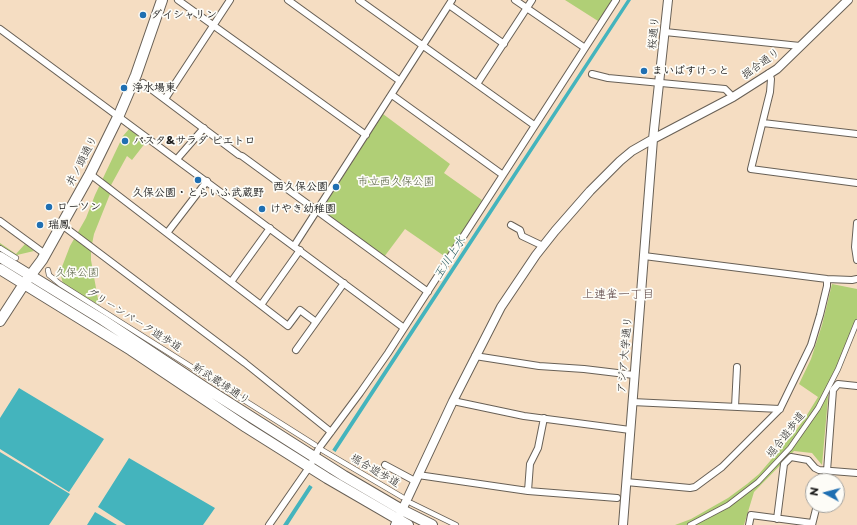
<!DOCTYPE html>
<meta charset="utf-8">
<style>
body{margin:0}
#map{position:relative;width:857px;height:525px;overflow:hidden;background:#f5ddc2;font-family:"Playpen Sans",sans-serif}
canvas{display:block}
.north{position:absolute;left:805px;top:473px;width:40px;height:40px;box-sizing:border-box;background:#fdfcf7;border:1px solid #a3a29f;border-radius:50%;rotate:277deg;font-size:11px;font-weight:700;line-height:16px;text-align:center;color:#1c1c1c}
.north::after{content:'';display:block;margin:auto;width:14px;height:18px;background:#1f6fb2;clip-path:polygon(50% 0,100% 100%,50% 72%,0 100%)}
</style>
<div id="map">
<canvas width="857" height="525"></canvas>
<div class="north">N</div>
</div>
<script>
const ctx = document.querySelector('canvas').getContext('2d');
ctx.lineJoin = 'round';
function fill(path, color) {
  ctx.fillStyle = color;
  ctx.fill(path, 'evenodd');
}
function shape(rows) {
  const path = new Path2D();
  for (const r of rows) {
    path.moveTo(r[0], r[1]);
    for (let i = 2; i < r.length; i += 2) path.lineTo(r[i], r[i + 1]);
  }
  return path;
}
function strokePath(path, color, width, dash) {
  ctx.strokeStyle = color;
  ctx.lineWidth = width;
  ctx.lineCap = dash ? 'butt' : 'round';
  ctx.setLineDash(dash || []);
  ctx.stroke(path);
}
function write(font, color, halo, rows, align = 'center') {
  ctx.font = font + ' "Playpen Sans","Klee One",sans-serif';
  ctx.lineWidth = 3.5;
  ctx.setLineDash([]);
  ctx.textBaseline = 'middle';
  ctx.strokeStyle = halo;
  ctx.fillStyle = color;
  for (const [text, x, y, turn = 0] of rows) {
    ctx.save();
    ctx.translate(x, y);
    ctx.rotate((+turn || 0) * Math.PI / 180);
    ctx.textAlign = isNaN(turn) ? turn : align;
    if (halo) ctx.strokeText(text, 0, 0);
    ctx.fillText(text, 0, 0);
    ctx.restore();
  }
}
fill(shape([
 [565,0,612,0,598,21],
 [383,114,450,164,444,173,482,200,447,258,405,229,384,257,322,211,323,208],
 [129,129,146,142,132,160,127,156,110,187,110,194,94,234,91,249,91,260,99,305,63,284,60,272,70,246,86,218,95,195,123,136],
 [0,243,16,254,25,244,34,251,17,255,16,256,0,246],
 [832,284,857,289,857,322,829,387,822,465,812,453,794,451,754,492,744,525,675,525,691,519,728,498,747,484,759,474,794,433,805,418,818,397,799,384,811,359,822,325]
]), '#b0cf76');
fill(shape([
 [627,0,631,0,297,511,288,525,283,525],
 [19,388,104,439,69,492,0,449,0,418],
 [0,452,70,494,49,525,0,525],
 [129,458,215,508,203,525,126,525,98,507],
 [95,512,117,525,87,525]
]), '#44b4bd');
fill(shape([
 [331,449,337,453,314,488,308,484]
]), '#f5ddc2');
const pedestrian = shape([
 [0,248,16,258],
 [48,270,49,275,60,284,315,445],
 [322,450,402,497],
 [411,503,456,525],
 [690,525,728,505,758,482,790,448,818,408,838,369,857,322]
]);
const minor = shape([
 [178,0,366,135],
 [288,0,400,81],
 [359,0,534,125],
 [515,0,585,48],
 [449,5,504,44],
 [0,29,404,328],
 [665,32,800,46],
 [769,73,771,79,770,92,751,169,857,183],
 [592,74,608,78,725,89,733,97],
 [143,83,239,155,242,156,428,292],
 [477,84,532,0],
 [392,95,503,175],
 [165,99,230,0],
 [763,123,857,134],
 [177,159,204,128],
 [90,174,288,326,300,310,316,322],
 [0,221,45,254],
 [857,223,855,247,857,260],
 [62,225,245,363,331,432],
 [511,225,520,230,522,236,543,246],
 [167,233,207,181],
 [294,246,452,0],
 [644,256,827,279,852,280,857,279],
 [231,282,270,228],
 [261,305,300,250],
 [296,350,344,283],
 [475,356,539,366,584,369,634,375],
 [453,401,524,416,630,430],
 [632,402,780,409],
 [735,407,737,367],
 [385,465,415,481],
 [418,475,528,491,617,498],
 [824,481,827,471,833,390,838,384,857,386],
 [626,482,690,488,695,487,722,467,780,409,811,345,820,315,827,286,827,279],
 [528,491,530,464,538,448,544,418],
 [777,519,784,464,791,457,808,460,815,468,819,470,857,473],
 [269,525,310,466,319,448,360,393,388,353,616,0],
 [749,525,751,515,812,523],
 [812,525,817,505]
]);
const tertiary = shape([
 [395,525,453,401,501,307,536,255,555,231,590,191,620,161,632,151,653,139,733,97,777,69,848,0],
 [623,525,653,139,668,0]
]);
const primary = shape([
 [0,257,103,320,204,387,344,476,402,510,432,525],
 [0,269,131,350,246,427,327,478,408,525],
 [0,321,24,284,42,260,90,174,119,115,136,75,162,0]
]);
strokePath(pedestrian, '#686056', 6);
strokePath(minor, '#686056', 8);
strokePath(tertiary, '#686056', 10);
strokePath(primary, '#686056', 12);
strokePath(pedestrian, '#fff', 4.5);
strokePath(minor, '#fff', 6);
strokePath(tertiary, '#fff', 8);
strokePath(primary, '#fff', 10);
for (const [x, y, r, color] of [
 [143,15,4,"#1f6fb2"],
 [644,71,4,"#1f6fb2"],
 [124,88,4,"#1f6fb2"],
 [125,141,4,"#1f6fb2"],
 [198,180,4,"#1f6fb2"],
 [336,187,4,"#1f6fb2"],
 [49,207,4,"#1f6fb2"],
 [262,209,4,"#1f6fb2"],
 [40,225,4,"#1f6fb2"]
]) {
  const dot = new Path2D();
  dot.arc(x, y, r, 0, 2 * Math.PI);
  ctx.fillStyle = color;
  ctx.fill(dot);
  strokePath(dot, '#fdfcf7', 1.5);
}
write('bold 11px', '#1c1c1c', '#fdfcf7', [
 ["ダイシャリン",151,15],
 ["まいばすけっと",652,71],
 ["浄水場東",132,88],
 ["パスタ&サラダ ピエトロ",133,141],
 ["西久保公園",328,187,"right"],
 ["久保公園・とらいふ武蔵野",198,193,"center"],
 ["ローソン",57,207],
 ["けやき幼稚園",270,209],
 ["瑞鳳",48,225]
], 'left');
write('11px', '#1c1c1c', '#fdfcf7', [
 ["桜通り",654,33,-84],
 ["掘合通り",761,64,-36],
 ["井ノ頭通り",82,161,-63],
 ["グリーンパーク遊歩道",134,320,32],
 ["アジア大学通り",625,355,-85],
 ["新武蔵境通り",221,384,33],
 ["堀合遊歩道",786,435,-52],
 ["堀合遊歩道",375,471,30]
]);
write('11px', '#505b3c', '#fdfcf7', [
 ["市立西久保公園",396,182],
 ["久保公園",77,273]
]);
write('italic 12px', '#2e6064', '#fdfcf7', [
 ["玉川上水",450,258,-57]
]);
write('12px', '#5d4544', '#fdfcf7', [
 ["上連雀一丁目",618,295]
]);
</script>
